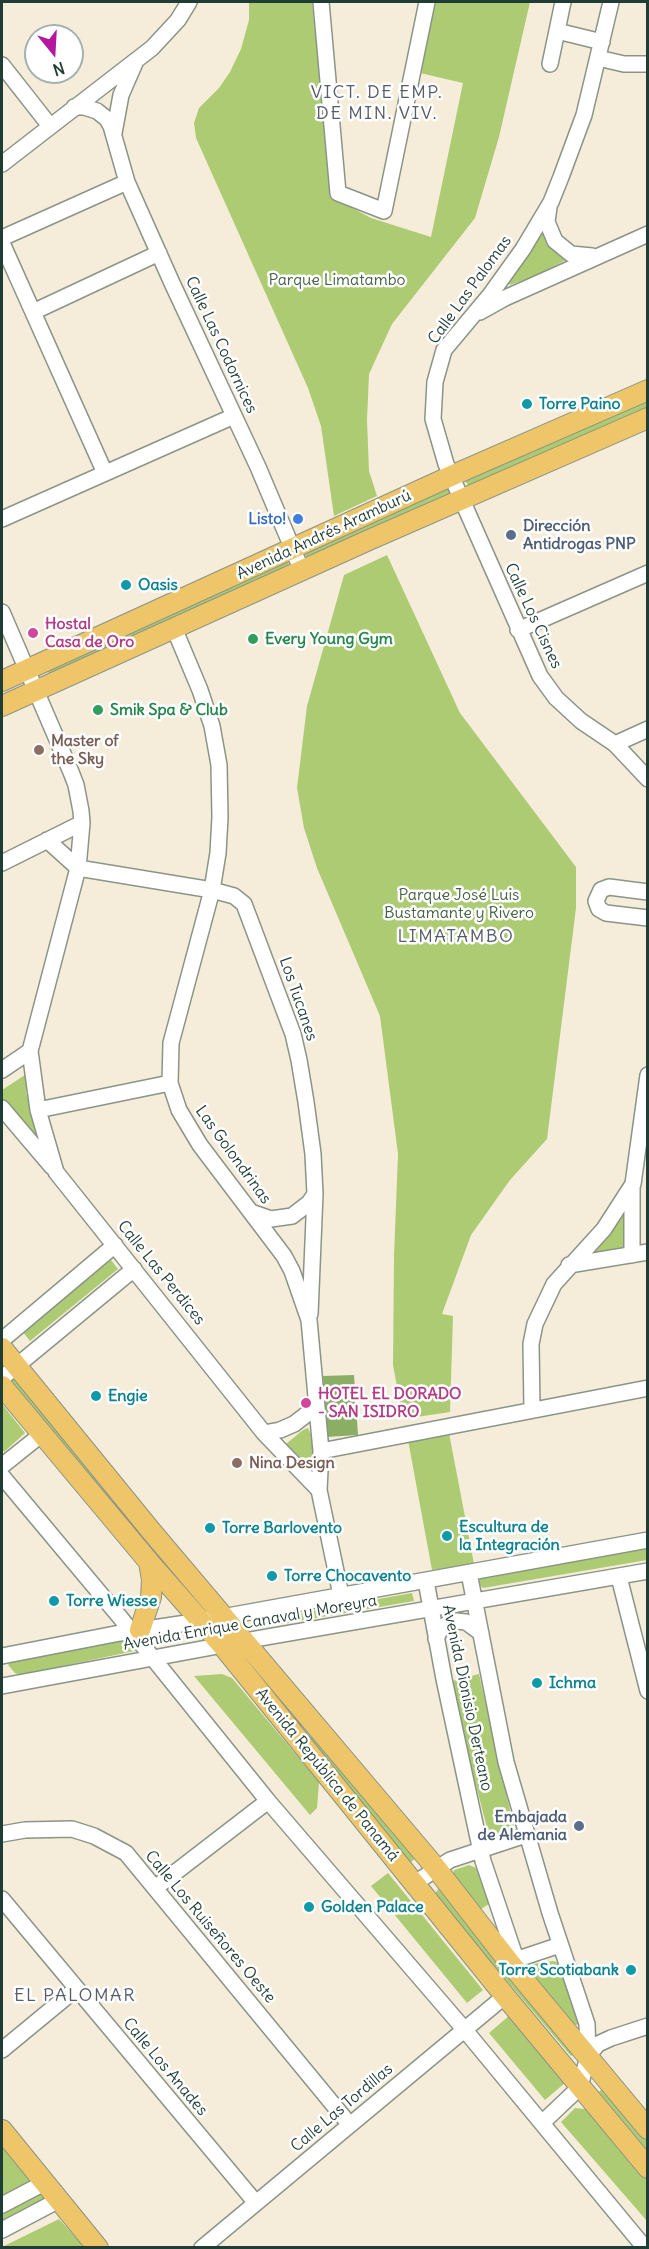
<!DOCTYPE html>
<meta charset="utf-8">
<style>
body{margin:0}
#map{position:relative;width:649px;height:2249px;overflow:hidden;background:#f5edda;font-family:Delius,sans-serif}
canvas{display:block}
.frame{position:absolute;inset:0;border:3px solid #1f3d34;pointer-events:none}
.north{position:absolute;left:24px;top:24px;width:60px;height:60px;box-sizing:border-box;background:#fff;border:2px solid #a5b1ae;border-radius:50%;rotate:162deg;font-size:16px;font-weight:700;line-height:24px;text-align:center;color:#1f3d34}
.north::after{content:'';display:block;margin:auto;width:21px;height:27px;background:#b5179e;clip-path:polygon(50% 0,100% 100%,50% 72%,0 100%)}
</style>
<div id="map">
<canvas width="649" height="2249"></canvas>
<div class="frame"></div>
<div class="north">N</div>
</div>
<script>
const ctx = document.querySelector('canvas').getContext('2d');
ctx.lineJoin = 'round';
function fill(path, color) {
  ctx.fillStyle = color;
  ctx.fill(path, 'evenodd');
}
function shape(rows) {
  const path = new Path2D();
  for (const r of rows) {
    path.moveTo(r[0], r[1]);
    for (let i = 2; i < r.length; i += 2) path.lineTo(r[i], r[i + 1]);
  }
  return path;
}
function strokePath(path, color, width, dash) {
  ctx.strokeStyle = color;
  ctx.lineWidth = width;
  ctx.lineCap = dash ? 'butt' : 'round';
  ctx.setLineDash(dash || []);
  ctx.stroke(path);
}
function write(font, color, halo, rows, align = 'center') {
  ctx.font = font + ' Delius,sans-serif';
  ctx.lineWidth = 5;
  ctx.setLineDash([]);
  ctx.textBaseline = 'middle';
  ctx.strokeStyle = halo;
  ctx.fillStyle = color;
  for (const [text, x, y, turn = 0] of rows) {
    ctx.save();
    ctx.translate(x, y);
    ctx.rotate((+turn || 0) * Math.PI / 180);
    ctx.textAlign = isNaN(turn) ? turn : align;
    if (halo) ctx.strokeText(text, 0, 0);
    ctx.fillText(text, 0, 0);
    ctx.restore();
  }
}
fill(shape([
 [249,2,312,2,332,197,371,218,431,237,463,83,420,73,435,2,530,2,499,137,475,218,392,324,369,374,367,420,369,471,377,496,334,516,321,426,308,388,196,138,194,123,199,108,219,88,230,72,241,49,249,20],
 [541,233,545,234,570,258,535,276,510,285,509,283],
 [647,395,647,413,471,491,463,477],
 [448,483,452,499,310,564,303,550],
 [387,555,460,713,576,867,576,908,547,1139,510,1180,471,1235,442,1314,453,1316,450,1412,403,1419,393,1365,394,1256,398,1154,380,1016,317,868,304,828,297,788,307,706,344,575],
 [286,557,292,572,51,681,47,667],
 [28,1073,26,1092,34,1124,42,1143,2,1101,2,1090],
 [626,1211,629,1251,586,1258,607,1236],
 [111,1260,118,1269,30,1341,23,1332],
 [15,1375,190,1588,188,1590,129,1520,117,1509,9,1379],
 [2,1404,25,1433,4,1452,2,1448],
 [308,1428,311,1434,315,1473,313,1478,286,1448,286,1444,303,1430],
 [449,1433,474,1564,432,1570,408,1440],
 [647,1549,647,1560,483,1588,477,1583,482,1577],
 [412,1593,414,1601,269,1626,265,1624,267,1619],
 [130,1639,139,1650,20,1675,15,1673,8,1665,11,1661],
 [222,1674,232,1678,319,1782,317,1808,310,1815,194,1676],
 [479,1674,515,1832,490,1839,449,1682],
 [301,1731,323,1743,417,1857,410,1863],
 [469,1865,476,1868,489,1904,478,1911,452,1876,454,1870],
 [388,1873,483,1990,467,2003,371,1886],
 [439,1888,576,2052,571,2056,434,1895],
 [553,1961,557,1962,579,2013,582,2019,577,2025,573,2024,530,1972,530,1967,533,1964],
 [510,2015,566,2082,545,2100,489,2033],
 [604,2086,647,2141,647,2150,599,2092],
 [575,2108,593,2110,647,2176,647,2221,561,2122],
 [2,2138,33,2179,34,2186,2,2201],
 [40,2193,47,2201,2,2224,2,2212],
 [59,2219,84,2247,2,2247]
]), '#adcb72');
fill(shape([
 [354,1375,358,1435,326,1437,323,1376]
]), '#8aaf64');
const minor = shape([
 [321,2,338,193,384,211,427,2],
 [611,2,584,115,561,177,551,202,523,249,490,295,444,350,435,382,433,419,446,464,540,676,556,698,581,721,615,744,648,779],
 [557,31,602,42],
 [598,58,624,64,648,64],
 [550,64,563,2],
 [2,65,50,126],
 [74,107,84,107,97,111,107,119,111,126,127,182,172,283,258,467,302,571],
 [114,133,121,95,135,63],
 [2,164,152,48,178,20,189,2],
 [549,207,547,222,555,241,571,254,592,256],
 [2,238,127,182],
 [2,243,105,473],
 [33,312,159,253],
 [480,312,505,298,648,234],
 [2,519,234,416],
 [2,612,71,772,76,785,81,811,82,823,78,868,30,1051,38,1110,56,1172,264,1433,319,1490],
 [174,628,200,690,212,726,219,765,220,817,218,853,212,890,171,1043,170,1083,179,1110,200,1145,284,1256,292,1271,309,1320,321,1451,319,1490,341,1595],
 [518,630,648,573],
 [615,744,648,729],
 [47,840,78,868,212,890,234,896,244,904,293,1034,299,1060,306,1102,313,1154,315,1194,310,1314],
 [2,863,82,823],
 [648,892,609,887,601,890,596,901,599,909,606,913,648,918],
 [2,1070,30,1051],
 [2,1108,52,1167],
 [38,1110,170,1083],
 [251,1212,271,1219,292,1216,309,1203,315,1194],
 [632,1255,632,1186],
 [569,1265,648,1252],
 [2,1340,115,1245],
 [2,1378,134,1269],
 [532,1409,531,1344,535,1324,554,1284,604,1229,633,1184,648,1075],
 [264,1433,280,1430,294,1424,307,1414,316,1402],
 [321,1451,648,1388],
 [2,1466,42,1434],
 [2,1476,119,1616,268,1801,464,2029,645,2248],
 [469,1573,506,1762,550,1913,587,2024,588,2056],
 [619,1577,648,1691],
 [426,1581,444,1679,483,1861,516,1959],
 [436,1639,440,1630,447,1624,456,1621,466,1622,481,1633],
 [2,1656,120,1633,200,1621,648,1540],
 [2,1686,261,1638,648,1571],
 [2,1834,25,1830,72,1829,94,1836,126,1853,350,2125],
 [415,1883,450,1860,526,1835],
 [155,1888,268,1801],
 [2,1899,256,2203],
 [509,1962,560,1945],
 [2,2050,76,1989],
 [542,2123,580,2087,588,2056,598,2044,611,2038,648,2026],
 [2,2205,44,2183],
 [2,2230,59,2200],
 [202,2248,505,1996]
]);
const major = shape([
 [2,681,451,476,648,390],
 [2,706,369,540,648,418],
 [2,1348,152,1532,436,1868,509,1962,648,2129],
 [2,1386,149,1562,222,1645,505,1996,648,2168],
 [140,1630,151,1597,152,1580,149,1562],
 [2,2130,98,2248]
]);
strokePath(minor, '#8a9587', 18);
strokePath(major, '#8a9587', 22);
strokePath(minor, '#fff', 15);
strokePath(major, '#eec569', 20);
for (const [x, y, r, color] of [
 [527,404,6,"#0f9aa8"],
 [298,519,6,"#3f7fe0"],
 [511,535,6,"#5c6f8a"],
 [126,585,6,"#0f9aa8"],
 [33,633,6,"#d1479c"],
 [253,639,6,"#2e9e5b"],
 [98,710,6,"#2e9e5b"],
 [39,750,6,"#8d6e63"],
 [96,1396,6,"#0f9aa8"],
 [306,1403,6,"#d1479c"],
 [237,1463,6,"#8d6e63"],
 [210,1528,6,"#0f9aa8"],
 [447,1536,6,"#0f9aa8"],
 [272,1576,6,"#0f9aa8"],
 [54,1601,6,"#0f9aa8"],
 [537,1683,6,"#0f9aa8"],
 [579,1826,6,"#5c6f8a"],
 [309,1907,6,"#0f9aa8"],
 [631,1970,6,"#0f9aa8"]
]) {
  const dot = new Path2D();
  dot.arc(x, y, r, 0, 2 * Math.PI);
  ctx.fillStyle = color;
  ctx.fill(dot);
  strokePath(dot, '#fff', 2);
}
write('16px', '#426044', '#fff', [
 ["Parque Limatambo",337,280],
 ["Parque José Luis",459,895],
 ["Bustamante y Rivero",459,913]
]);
write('16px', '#1f3d34', '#fff', [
 ["Calle Las Palomas",470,290,-54],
 ["Calle Las Codornices",221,345,65],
 ["Avenida Andrés Aramburú",324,535,-25],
 ["Calle Los Cisnes",533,616,65],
 ["Los Tucanes",298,999,71],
 ["Las Golondrinas",233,1155,54],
 ["Calle Las Perdices",161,1273,51],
 ["Avenida Enrique Canaval y Moreyra",250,1623,-10],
 ["Avenida Dionisio Derteano",467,1698,78],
 ["Avenida República de Panamá",327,1775,51],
 ["Calle Los Ruiseñores Oeste",210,1927,50],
 ["Calle Los Anades",165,2067,50],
 ["Calle Las Tordillas",342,2108,-40]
]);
write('bold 16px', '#0d838f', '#fff', [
 ["Torre Paino",539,404],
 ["Oasis",138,585],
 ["Engie",108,1396],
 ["Escultura de",459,1527],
 ["la Integración",459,1545],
 ["Torre Barlovento",222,1528],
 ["Torre Chocavento",284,1576],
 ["Torre Wiesse",66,1601],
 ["Ichma",549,1683],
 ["Golden Palace",321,1907],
 ["Torre Scotiabank",619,1970,"right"]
], 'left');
write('bold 16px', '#366cbe', '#fff', [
 ["Listo!",286,519]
], 'right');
write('bold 16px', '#4e5e75', '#fff', [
 ["Dirección",523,526],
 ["Antidrogas PNP",523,544],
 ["Embajada",567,1817,"right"],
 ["de Alemania",567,1835,"right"]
], 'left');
write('bold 16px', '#b23c85', '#fff', [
 ["Hostal",45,624],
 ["Casa de Oro",45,642],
 ["HOTEL EL DORADO",318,1394],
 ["- SAN ISIDRO",318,1412]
], 'left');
write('bold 16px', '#27864d', '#fff', [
 ["Every Young Gym",265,639],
 ["Smik Spa & Club",110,710]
], 'left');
write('bold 16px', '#785e54', '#fff', [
 ["Master of",51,741],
 ["the Sky",51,759],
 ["Nina Design",249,1463]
], 'left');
ctx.letterSpacing = '1.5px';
write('18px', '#575e6a', '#fff', [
 ["VICT. DE EMP.",377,93],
 ["DE MIN. VIV.",377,114],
 ["LIMATAMBO",456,937],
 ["EL PALOMAR",75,1996]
]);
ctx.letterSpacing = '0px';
</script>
